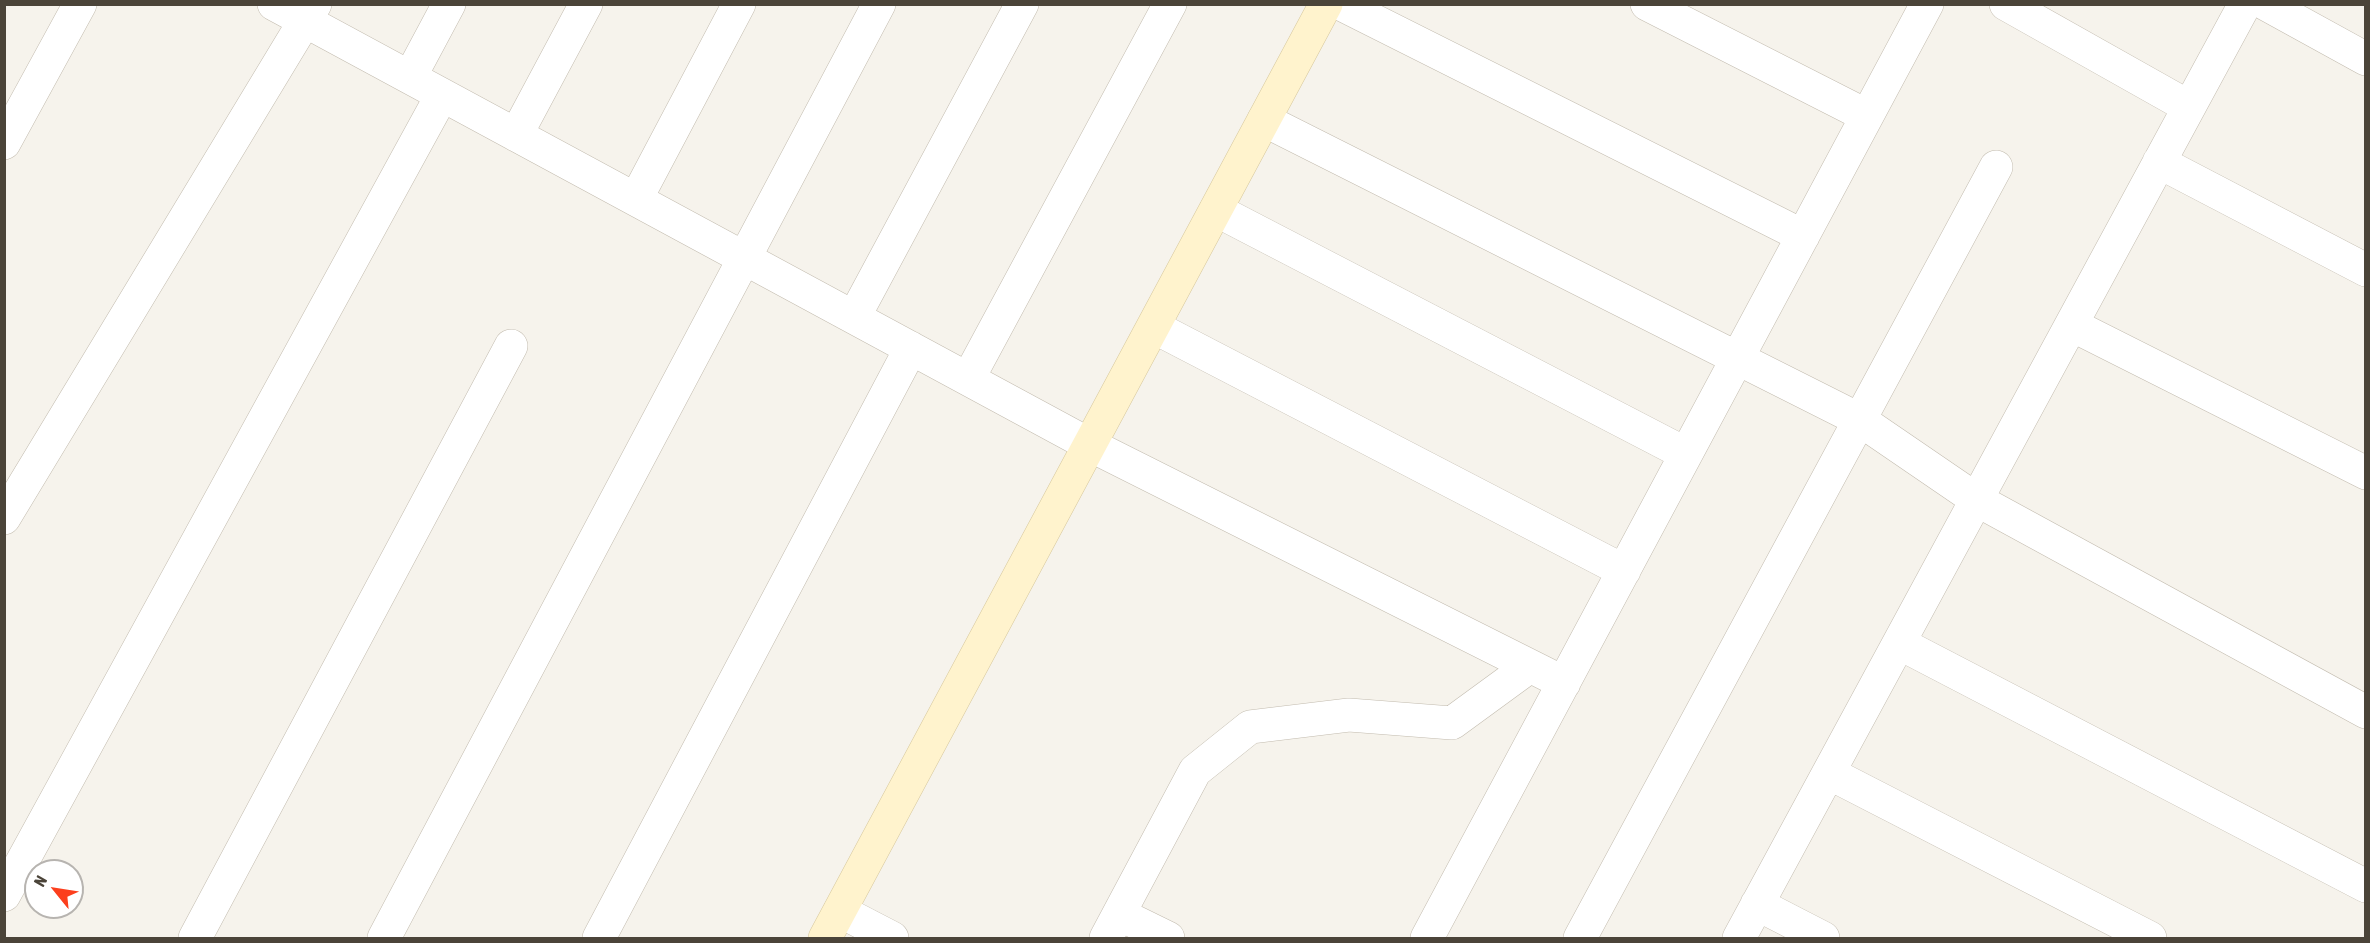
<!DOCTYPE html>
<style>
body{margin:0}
#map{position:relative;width:2370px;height:943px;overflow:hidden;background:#f6f3ec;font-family:"Asap Condensed",sans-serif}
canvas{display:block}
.frame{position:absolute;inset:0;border:6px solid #4b4439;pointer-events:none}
.north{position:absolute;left:24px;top:859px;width:60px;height:60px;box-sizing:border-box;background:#fff;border:2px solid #b7b4b0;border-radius:50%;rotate:300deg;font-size:16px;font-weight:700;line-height:24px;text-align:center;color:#4b4439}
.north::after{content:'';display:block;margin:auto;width:21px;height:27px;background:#fc3f1d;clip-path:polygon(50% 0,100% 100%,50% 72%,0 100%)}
</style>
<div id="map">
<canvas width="2370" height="943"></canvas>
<div class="frame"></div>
<div class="north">N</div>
</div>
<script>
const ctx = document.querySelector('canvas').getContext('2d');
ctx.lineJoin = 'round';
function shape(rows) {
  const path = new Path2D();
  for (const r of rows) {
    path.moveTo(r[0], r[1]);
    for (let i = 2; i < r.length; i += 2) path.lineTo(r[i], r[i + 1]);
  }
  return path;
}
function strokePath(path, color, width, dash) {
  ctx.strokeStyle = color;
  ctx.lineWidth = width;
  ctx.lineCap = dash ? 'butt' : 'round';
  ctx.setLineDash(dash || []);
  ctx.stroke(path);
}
const street = shape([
 [274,4,1090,445,1564,683],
 [1341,4,1803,236],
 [1647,4,1867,116],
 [2006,4,2189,107],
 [2266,4,2366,59],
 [410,77,449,4],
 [1264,120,1860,420,1977,500,2366,712],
 [516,135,586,4],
 [4,143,80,4],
 [2159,162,2366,270],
 [636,199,739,4],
 [1216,210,1686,454],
 [854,317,1022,4],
 [2072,325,2366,473],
 [1154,327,1624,571],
 [968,379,1170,4],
 [4,518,315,4],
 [1899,643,2366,886],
 [1829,773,2150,938],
 [4,895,442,95],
 [1757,904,1823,938],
 [840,911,892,938],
 [1119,914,1168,938],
 [195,938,511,346],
 [384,938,879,4],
 [599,938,911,348],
 [1106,938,1195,771,1250,727,1349,715,1452,723,1530,666],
 [1427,938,1927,4],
 [1580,938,1996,167],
 [1739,938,2245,4]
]);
const secondary = shape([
 [825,938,1326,4]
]);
strokePath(street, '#c2bbae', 34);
strokePath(secondary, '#d6c79b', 34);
strokePath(street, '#fff', 33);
strokePath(secondary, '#fff3cd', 33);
</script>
